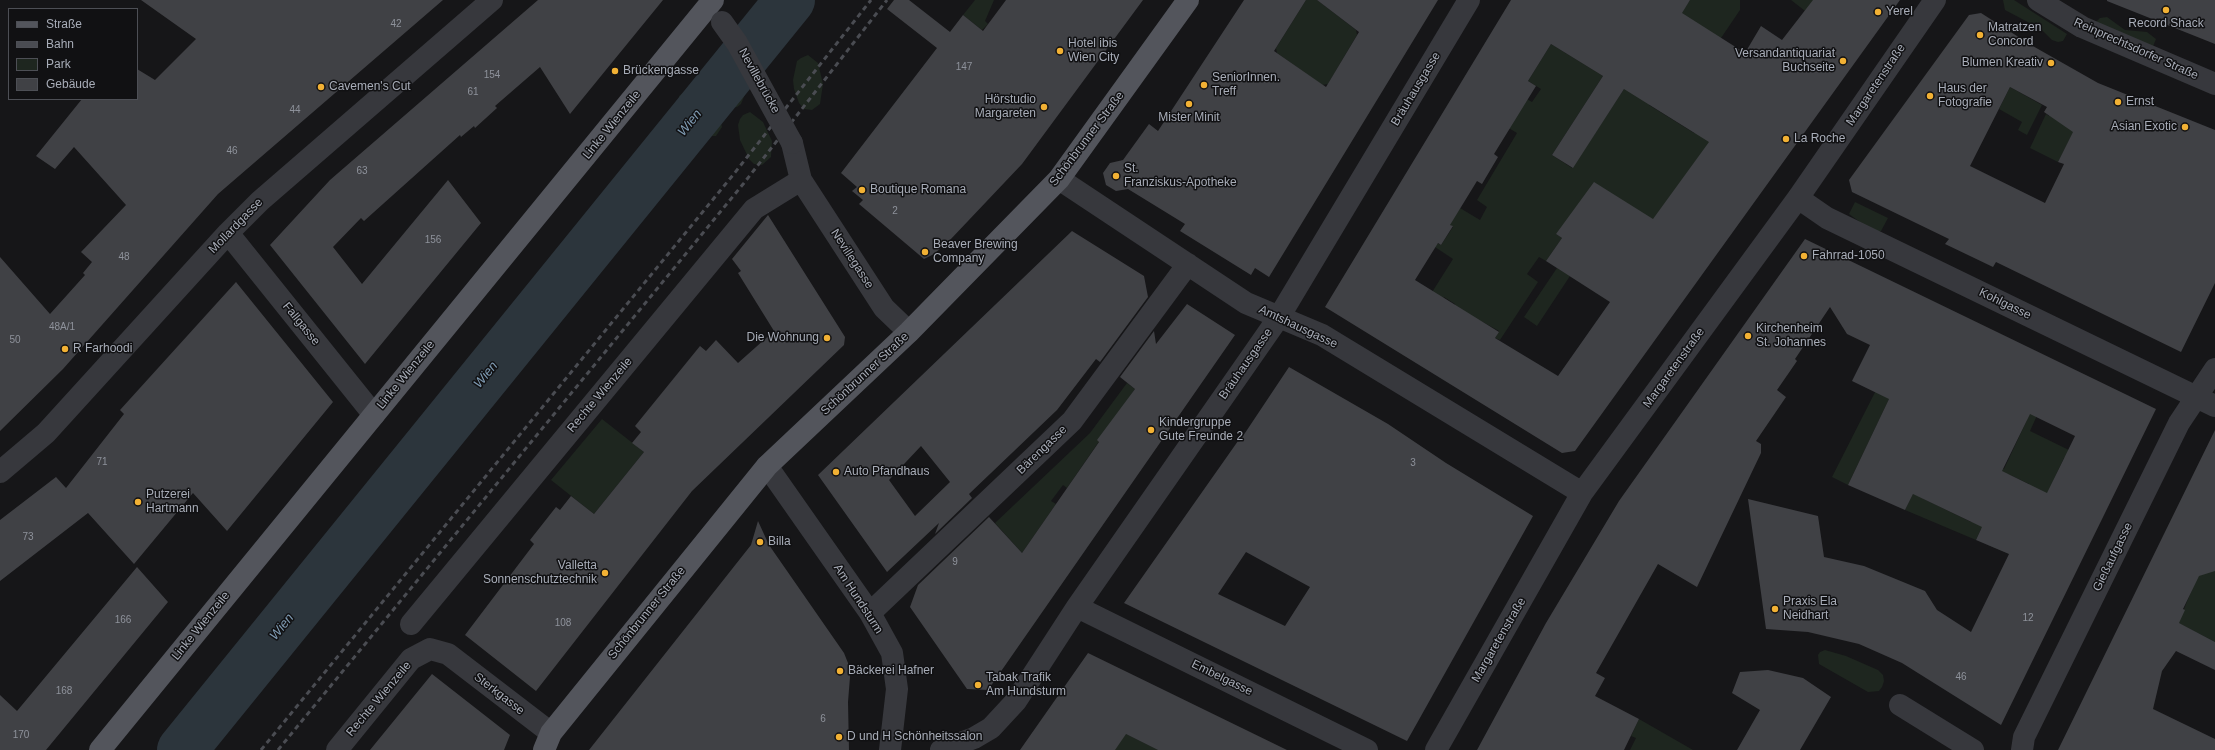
<!DOCTYPE html>
<meta charset="utf-8">
<style>
body{margin:0}
#map{position:relative;width:2215px;height:750px;overflow:hidden;background:#161618;font-family:Arial,sans-serif}
canvas{display:block}
.legend{position:absolute;left:8px;top:8px;width:130px;height:92px;box-sizing:border-box;background:#111113;border:1px solid #4d4f55;margin:0;padding:5px 7px;list-style:none;font-size:12px;color:#a8adb8}
.legend li{display:flex;align-items:center;gap:8px;height:20px}
.legend b{width:20px;border:1px solid #4d4f55}
</style>
<div id="map">
<canvas width="2215" height="750"></canvas>
<ul class="legend">
<li><b style="height:5px;background:#53555c"></b>Straße</li>
<li><b style="height:5px;background:#4a4c52"></b>Bahn</li>
<li><b style="height:11px;background:#1e261f"></b>Park</li>
<li><b style="height:11px;background:#404145"></b>Gebäude</li>
</ul>
</div>
<script>
const ctx = document.querySelector('canvas').getContext('2d');
ctx.lineJoin = 'round';
function fill(path, color) {
  ctx.fillStyle = color;
  ctx.fill(path, 'evenodd');
}
function shape(rows) {
  const path = new Path2D();
  for (const r of rows) {
    path.moveTo(r[0], r[1]);
    for (let i = 2; i < r.length; i += 2) path.lineTo(r[i], r[i + 1]);
  }
  return path;
}
function strokePath(path, color, width, dash) {
  ctx.strokeStyle = color;
  ctx.lineWidth = width;
  ctx.lineCap = dash ? 'butt' : 'round';
  ctx.setLineDash(dash || []);
  ctx.stroke(path);
}
function write(font, color, halo, rows, align = 'center') {
  ctx.font = font + ' Arial,sans-serif';
  ctx.lineWidth = 3;
  ctx.setLineDash([]);
  ctx.textBaseline = 'middle';
  ctx.strokeStyle = halo;
  ctx.fillStyle = color;
  for (const [text, x, y, turn = 0] of rows) {
    ctx.save();
    ctx.translate(x, y);
    ctx.rotate((+turn || 0) * Math.PI / 180);
    ctx.textAlign = isNaN(turn) ? turn : align;
    if (halo) ctx.strokeText(text, 0, 0);
    ctx.fillText(text, 0, 0);
    ctx.restore();
  }
}
fill(shape([
 [975,0,994,0,985,21,988,24,982,30,963,15],
 [1306,0,1317,0,1356,30,1357,35,1328,84,1322,85,1277,53,1276,48],
 [1690,0,1740,0,1740,10,1721,38,1675,64,1649,105,1694,133,1745,53,1781,75,1661,225,1556,234,1562,238,1546,261,1539,257,1527,274,1538,282,1500,340,1495,338,1499,331,1479,320,1475,325,1452,311,1455,304,1444,297,1439,303,1429,297,1453,259,1435,247,1437,243,1441,245,1453,227,1449,224,1460,208,1480,220,1487,207,1477,200,1517,133,1502,124,1525,98,1532,102,1541,89,1528,81,1551,44,1603,76,1552,155,1572,168,1624,89],
 [1791,0,1813,0,1818,21],
 [2003,0,2014,0,2067,34,2063,41,2058,42,2052,40,2041,29,2005,10],
 [2107,17,2125,30,2147,32,2156,39,2152,49,2094,24,2100,18],
 [808,55,818,63,823,84,820,104,812,110,804,109,799,103,794,89,793,80,797,61,801,58],
 [723,56,731,60,742,75,745,94,741,104,737,107,732,108,723,102,712,84,710,76,711,62],
 [2010,87,2042,105,2027,135,2018,130,2022,122,1999,109],
 [686,90,697,92,713,106,721,123,722,127,716,136,704,136,698,134,688,125,678,106,679,96],
 [2052,110,2077,125,2058,162,2030,148,2046,114,2049,116],
 [750,112,763,122,772,141,771,157,762,165,754,164,749,159,740,140,738,125,740,119,743,115],
 [1855,202,1888,218,1881,231,1878,232,1868,228,1849,214],
 [1557,268,1570,276,1537,326,1524,317],
 [1900,343,1913,349,1848,485,1832,477],
 [1127,383,1135,389,1067,488,1063,485,1051,501,1056,504,1022,553,995,523,1090,433],
 [2030,405,2039,411,2030,431,2073,452,2064,458,2055,477,2024,560,1988,545,1994,535,1981,529,1976,540,1905,510,1915,490,1924,499,1971,522,1974,518,2029,484,2008,474,2002,488,1998,466,2004,469,2026,422],
 [602,419,644,452,594,514,551,480],
 [2215,566,2215,642,2180,624,2177,626,2200,570],
 [1825,650,1846,656,1878,670,1883,675,1884,681,1882,687,1879,691,1868,692,1819,664,1818,655,1820,652],
 [1639,719,1693,750,1630,750,1636,738,1631,736],
 [1106,724,1158,750,1115,750]
]), '#1e261f');
strokePath(shape([
 [182,750,790,0]
]), '#2c353c', 50);
fill(shape([
 [141,0,443,0,218,194,63,369,0,431,0,257,50,314,85,275,83,273,92,262,81,252,126,205,74,147,55,169,36,156,82,99,137,99,137,69,155,80,196,39],
 [538,0,663,0,570,114,540,67,495,106,497,108,475,128,474,126,461,137,460,135,364,221,361,218,333,247,362,284,448,180,481,223,365,364,270,245,330,180],
 [894,0,909,0,950,32,963,15,983,31,1006,0,1143,0,1022,164,950,240,934,254,924,259,859,204,863,200,852,191,857,187,841,173,937,48,887,9],
 [1244,0,1306,0,1274,51,1326,87,1359,32,1317,0,1438,0,1269,277,1255,268,1251,275,1180,231,1185,224,1128,189,1116,191,1106,185,1103,173,1110,163,1123,160,1149,124,1158,131],
 [1511,0,1690,0,1682,13,1745,53,1761,26,1782,40,1813,0,1900,0,1575,451,1562,453,1325,307],
 [1551,44,1603,76,1552,155,1573,168,1624,89,1709,142,1653,219,1594,182,1556,234,1562,238,1546,261,1610,302,1558,376,1495,338,1499,332,1415,280,1438,243,1441,245,1453,226,1450,225,1477,181,1482,184,1498,157,1494,154,1536,86,1528,81],
 [2107,0,2215,0,2215,44,2107,1],
 [1981,13,2031,45,2098,83,2215,130,2215,283,2181,352,1996,262,1993,267,1945,244,1949,239,1852,192,1849,180,1969,15],
 [2010,87,2047,107,2044,112,2073,132,2058,162,2064,164,2045,203,1970,166],
 [768,215,845,337,844,345,692,491,536,691,465,635,534,544,530,540,556,507,560,510,571,496,594,514,644,452,632,443,641,432,635,426,700,346,706,351,716,340,738,363,774,331,738,273,741,271,732,259],
 [1072,231,1144,276,1148,297,1100,362,1096,359,1057,410,969,494,972,498,935,534,939,523,887,572,818,475],
 [921,446,950,482,915,516,889,480],
 [1805,239,2156,409,2001,725,1902,663,1859,644,1808,632,1766,629,1748,499,1818,516,1824,557,1864,566,1925,591,1937,610,1971,632,2009,554,1976,540,1982,527,1913,494,1905,510,1848,485,1889,399,1852,381,1870,345,1847,334,1830,307,1795,359,1797,361,1777,390,1786,397,1756,441,1761,444,1761,453,1697,587,1658,564,1596,673,1605,678,1595,696,1639,719,1624,750,1477,750,1546,623,1619,501],
 [2030,414,2075,436,2047,493,2002,471],
 [236,282,333,402,227,531,193,493,134,564,88,513,0,581,0,520,56,477,66,488,124,414,120,410],
 [1187,304,1235,335,988,690,967,689,910,607,918,585,989,517,1022,553,1099,442,1097,440,1135,389,1120,377,1154,331,1156,344],
 [1289,367,1388,424,1446,463,1533,516,1407,741,1124,603,1238,441,1239,442],
 [1246,552,1310,587,1285,626,1218,594],
 [2215,430,2215,571,2199,576,2183,609,2185,610,2179,623,2215,642,2215,670,2176,651,2162,671,2153,709,2215,739,2215,750,2058,750],
 [758,521,769,545,844,653,848,663,850,677,848,702,849,750,589,750,751,545],
 [137,567,168,602,46,750,0,750,0,695,17,711],
 [1088,653,1164,690,1287,750,1158,750,1126,734,1115,750,1020,750],
 [1768,670,1803,678,1831,697,1800,750,1737,750,1760,710,1732,693,1740,672],
 [432,674,510,735,504,750,370,750]
]), '#404145');
strokePath(shape([
 [2038,0,2082,27,2215,84],
 [792,143,801,180,884,308,909,332],
 [1059,179,1246,303,1322,335,1582,493],
 [1798,198,1827,218,2215,406],
 [228,233,374,415],
 [767,466,870,613,892,653,897,689,890,750],
 [0,472,46,433,228,233,260,201,492,0],
 [1077,607,1367,750],
 [870,613,1072,421,1188,264],
 [411,624,754,209,801,180],
 [1900,705,1973,750],
 [337,750,411,659,430,649,448,654,551,733],
 [941,750,974,738,991,728,1016,701,1077,607,1279,317,1469,0],
 [1436,750,1582,493,1798,198,1935,0],
 [2022,750,2024,737,2179,423,2215,369]
]), '#37383d', 22);
strokePath(shape([
 [100,750,713,0],
 [544,750,551,733,767,466,909,332,1059,179,1188,0]
]), '#53555c', 22);
strokePath(shape([
 [261,750,733,175,871,0],
 [278,750,744,183,887,0]
]), '#4a4c52', 3, [5, 4]);
strokePath(shape([
 [722,22,737,43,792,143]
]), '#37383d', 22);
for (const [x, y, r, color] of [
 [2166,10,4,"#f2b134"],
 [1878,12,4,"#f2b134"],
 [1980,35,4,"#f2b134"],
 [1060,51,4,"#f2b134"],
 [1843,61,4,"#f2b134"],
 [2051,63,4,"#f2b134"],
 [615,71,4,"#f2b134"],
 [1204,85,4,"#f2b134"],
 [321,87,4,"#f2b134"],
 [1930,96,4,"#f2b134"],
 [2118,102,4,"#f2b134"],
 [1189,104,4,"#f2b134"],
 [1044,107,4,"#f2b134"],
 [2185,127,4,"#f2b134"],
 [1786,139,4,"#f2b134"],
 [1116,176,4,"#f2b134"],
 [862,190,4,"#f2b134"],
 [925,252,4,"#f2b134"],
 [1804,256,4,"#f2b134"],
 [1748,336,4,"#f2b134"],
 [827,338,4,"#f2b134"],
 [65,349,4,"#f2b134"],
 [1151,430,4,"#f2b134"],
 [836,472,4,"#f2b134"],
 [138,502,4,"#f2b134"],
 [760,542,4,"#f2b134"],
 [605,573,4,"#f2b134"],
 [1775,609,4,"#f2b134"],
 [840,671,4,"#f2b134"],
 [978,685,4,"#f2b134"],
 [839,737,4,"#f2b134"]
]) {
  const dot = new Path2D();
  dot.arc(x, y, r, 0, 2 * Math.PI);
  ctx.fillStyle = color;
  ctx.fill(dot);
  strokePath(dot, '#111113', 1.5);
}
write('10px', '#8e929b', null, [
 ["42",396,24],
 ["147",964,67],
 ["154",492,75],
 ["61",473,92],
 ["44",295,110],
 ["46",232,151],
 ["63",362,171],
 ["2",895,211],
 ["156",433,240],
 ["48",124,257],
 ["48A/1",62,327],
 ["50",15,340],
 ["71",102,462],
 ["3",1413,463],
 ["73",28,537],
 ["9",955,562],
 ["12",2028,618],
 ["166",123,620],
 ["108",563,623],
 ["46",1961,677],
 ["168",64,691],
 ["6",823,719],
 ["170",21,735]
]);
write('12px', '#a8adb8', '#111113', [
 ["Yerel",1886,12],
 ["Record Shack",2166,24,"center"],
 ["Matratzen",1988,28],
 ["Concord",1988,42],
 ["Hotel ibis",1068,44],
 ["Wien City",1068,58],
 ["Versandantiquariat",1835,54,"right"],
 ["Buchseite",1835,68,"right"],
 ["Blumen Kreativ",2043,63,"right"],
 ["Brückengasse",623,71],
 ["SeniorInnen.",1212,78],
 ["Treff",1212,92],
 ["Cavemen's Cut",329,87],
 ["Haus der",1938,89],
 ["Fotografie",1938,103],
 ["Hörstudio",1036,100,"right"],
 ["Margareten",1036,114,"right"],
 ["Ernst",2126,102],
 ["Mister Minit",1189,118,"center"],
 ["Asian Exotic",2177,127,"right"],
 ["La Roche",1794,139],
 ["St.",1124,169],
 ["Franziskus-Apotheke",1124,183],
 ["Boutique Romana",870,190],
 ["Beaver Brewing",933,245],
 ["Company",933,259],
 ["Fahrrad-1050",1812,256],
 ["Kirchenheim",1756,329],
 ["St. Johannes",1756,343],
 ["Die Wohnung",819,338,"right"],
 ["R Farhoodi",73,349],
 ["Kindergruppe",1159,423],
 ["Gute Freunde 2",1159,437],
 ["Auto Pfandhaus",844,472],
 ["Putzerei",146,495],
 ["Hartmann",146,509],
 ["Billa",768,542],
 ["Valletta",597,566,"right"],
 ["Sonnenschutztechnik",597,580,"right"],
 ["Praxis Ela",1783,602],
 ["Neidhart",1783,616],
 ["Bäckerei Hafner",848,671],
 ["Tabak Trafik",986,678],
 ["Am Hundsturm",986,692],
 ["D und H Schönheitssalon",847,737]
], 'left');
write('12px', '#a8adb8', '#111113', [
 ["Reinprechtsdorfer Straße",2136,49,24],
 ["Nevillebrücke",759,81,61],
 ["Margaretenstraße",1876,85,-56],
 ["Bräuhausgasse",1416,89,-59],
 ["Linke Wienzeile",612,125,-51],
 ["Schönbrunner Straße",1087,139,-53],
 ["Mollardgasse",236,226,-46],
 ["Nevillegasse",852,259,57],
 ["Kohlgasse",2005,304,26],
 ["Fallgasse",301,324,51],
 ["Amtshausgasse",1298,327,25],
 ["Bräuhausgasse",1246,364,-55],
 ["Margaretenstraße",1674,368,-54],
 ["Schönbrunner Straße",865,374,-43],
 ["Linke Wienzeile",406,375,-51],
 ["Rechte Wienzeile",600,395,-50],
 ["Bärengasse",1042,450,-44],
 ["Gießaufgasse",2113,557,-64],
 ["Am Hundsturm",858,599,57],
 ["Schönbrunner Straße",647,613,-51],
 ["Linke Wienzeile",201,626,-51],
 ["Margaretenstraße",1499,640,-60],
 ["Embelgasse",1222,678,26],
 ["Sterkgasse",499,694,38],
 ["Rechte Wienzeile",379,699,-50]
]);
write('italic 13px', '#7f9bb3', '#111113', [
 ["Wien",690,123,-51],
 ["Wien",486,375,-51],
 ["Wien",282,627,-51]
]);
</script>
